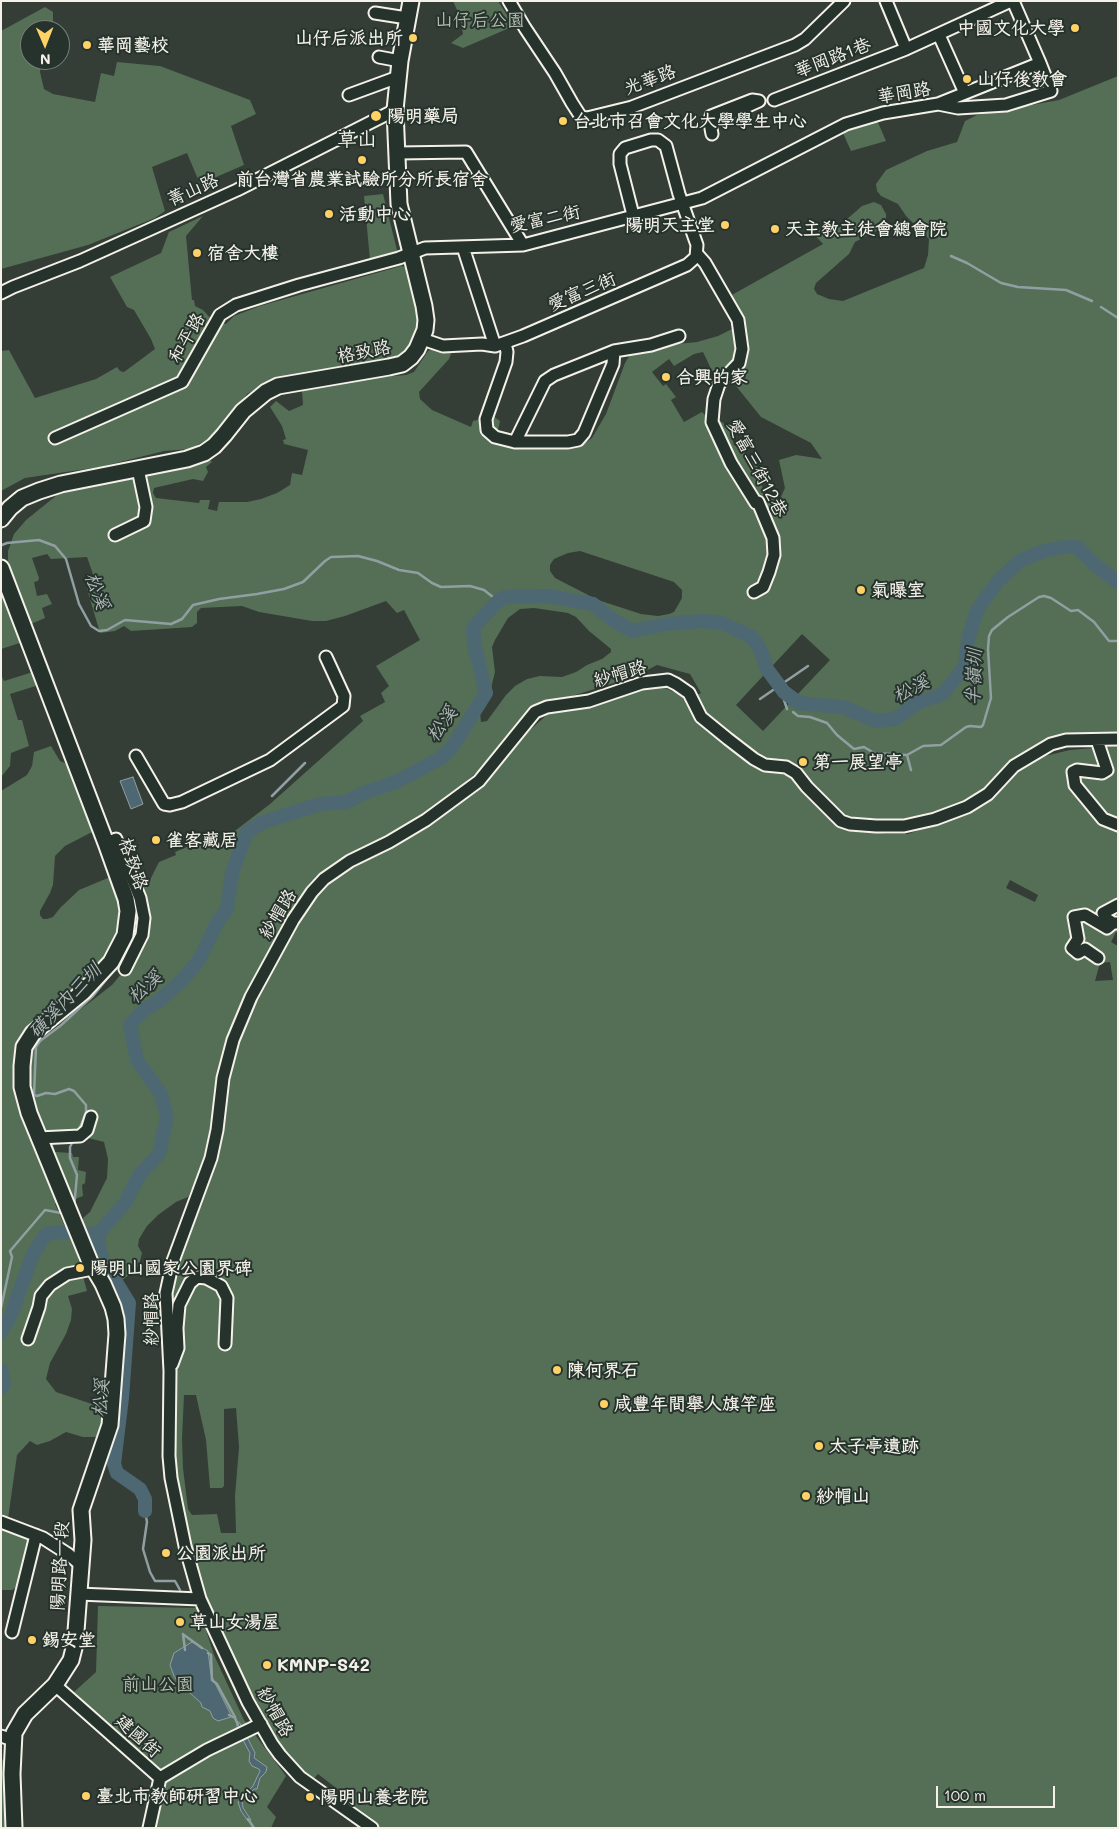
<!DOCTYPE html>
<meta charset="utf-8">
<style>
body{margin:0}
#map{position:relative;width:1119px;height:1829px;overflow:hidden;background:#343d36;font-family:Mali,sans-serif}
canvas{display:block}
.frame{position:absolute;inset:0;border:2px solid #f4f1e8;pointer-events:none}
.north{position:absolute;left:20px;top:20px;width:50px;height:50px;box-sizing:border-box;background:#26332d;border:1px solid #787f78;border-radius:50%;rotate:179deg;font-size:14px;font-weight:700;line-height:20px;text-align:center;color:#f4f1e8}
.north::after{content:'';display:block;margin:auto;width:18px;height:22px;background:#ffd166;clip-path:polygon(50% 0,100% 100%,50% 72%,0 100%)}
.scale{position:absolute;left:936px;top:1786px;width:119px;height:22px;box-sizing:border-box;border:2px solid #f4f1e8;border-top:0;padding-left:6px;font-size:15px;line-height:18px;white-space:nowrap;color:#f4f1e8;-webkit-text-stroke:4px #26332d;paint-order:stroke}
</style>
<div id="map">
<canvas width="1119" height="1829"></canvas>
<div class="frame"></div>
<div class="north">N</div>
<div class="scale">100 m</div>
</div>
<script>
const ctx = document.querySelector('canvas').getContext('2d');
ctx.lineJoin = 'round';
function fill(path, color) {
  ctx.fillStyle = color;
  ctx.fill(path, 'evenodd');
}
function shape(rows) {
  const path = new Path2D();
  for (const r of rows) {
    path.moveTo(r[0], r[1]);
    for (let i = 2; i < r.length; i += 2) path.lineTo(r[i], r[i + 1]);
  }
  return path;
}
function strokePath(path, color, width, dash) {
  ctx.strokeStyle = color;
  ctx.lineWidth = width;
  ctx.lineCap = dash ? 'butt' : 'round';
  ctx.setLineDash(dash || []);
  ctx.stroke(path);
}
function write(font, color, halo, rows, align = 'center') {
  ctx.font = font + ' Mali,"LXGW WenKai TC",sans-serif';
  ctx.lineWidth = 4;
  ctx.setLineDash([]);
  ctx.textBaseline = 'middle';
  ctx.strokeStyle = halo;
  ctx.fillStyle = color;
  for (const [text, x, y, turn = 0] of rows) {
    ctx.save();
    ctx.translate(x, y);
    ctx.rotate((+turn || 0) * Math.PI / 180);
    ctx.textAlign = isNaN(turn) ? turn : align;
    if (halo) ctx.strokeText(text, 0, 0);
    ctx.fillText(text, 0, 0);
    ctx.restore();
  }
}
fill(shape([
 [453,1,498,1,514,26,463,48,451,43,463,34,460,17],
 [45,7,53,12,53,21,50,30,30,30,30,60,41,60,40,72,44,89,53,94,95,102,101,73,114,76,117,62,160,66,250,100,256,114,231,126,244,165,200,184,187,153,152,167,165,211,155,218,88,245,1,269,1,31],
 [1118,76,1118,734,1067,735,1044,741,986,791,956,808,893,823,883,823,846,817,819,795,792,762,760,757,728,731,702,714,694,697,701,693,690,674,657,665,636,676,569,697,546,701,518,721,478,771,453,793,399,832,310,890,294,908,268,952,241,1004,222,1059,204,1162,188,1197,176,1202,158,1215,147,1226,139,1239,138,1246,142,1253,139,1265,132,1273,122,1280,129,1295,122,1315,87,1238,82,1221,84,1217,90,1212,107,1178,108,1159,104,1142,84,1137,52,1140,55,1152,72,1153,73,1157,79,1157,78,1170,86,1172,85,1183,82,1185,83,1196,75,1199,65,1190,28,1099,27,1051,112,985,132,961,146,905,147,897,143,885,149,882,159,862,176,855,175,852,208,838,214,847,270,804,363,721,360,716,385,702,381,693,389,686,376,666,420,640,404,610,397,613,386,601,345,616,326,621,312,621,259,612,242,606,201,608,197,612,197,623,192,627,131,631,124,626,115,631,100,633,87,589,96,583,87,557,51,559,47,554,32,558,39,578,38,581,34,582,37,596,47,594,52,604,42,608,45,618,31,624,10,577,8,564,8,551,14,534,26,520,57,495,84,485,208,458,212,462,206,467,208,472,203,481,193,479,154,488,153,493,156,498,199,503,200,500,210,500,208,509,217,511,219,502,247,502,261,499,277,493,290,485,292,473,302,475,308,450,284,444,283,440,286,439,282,426,270,407,276,401,289,411,303,405,302,391,319,385,371,378,406,375,414,372,428,351,435,348,450,351,451,354,449,359,419,392,420,399,432,410,471,427,473,421,493,416,500,421,498,430,524,438,577,446,585,443,592,438,606,414,625,363,630,355,677,344,697,342,718,336,734,328,746,325,730,296,823,244,812,232,839,226,862,206,874,202,881,205,886,214,886,226,855,242,849,254,816,283,814,289,817,294,829,299,843,301,924,268,928,255,929,239,906,216,898,204,881,196,877,191,876,184,886,170,927,151,957,142,965,121,977,115,1059,100],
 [703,352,712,371,722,370,736,372,732,381,761,417,811,443,822,459,796,455,779,460,785,488,780,499,775,500,774,497,765,498,757,466,749,459,742,448,734,445,731,435,730,428,719,420,707,417,702,412,684,422,671,400,684,392,676,397,666,384,663,386,652,372,669,359,674,366,694,354],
 [580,551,674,582,682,590,682,598,674,612,669,614,658,616,641,614,598,600,555,578,550,571,550,565,554,559,568,553],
 [534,608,568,613,576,617,589,631,611,649,611,652,602,659,587,665,576,672,562,677,540,676,527,679,515,686,506,695,487,721,481,722,480,712,489,696,495,672,492,647,495,640,508,618,520,609],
 [802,634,830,660,763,731,736,705],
 [873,111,886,141,851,151,838,122],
 [383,194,398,254,370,260,364,196],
 [203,216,186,236,192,300,194,300,195,306,203,310,213,321,226,324,234,316,260,306,401,266,410,268,420,305,417,335,410,347,395,359,266,383,247,394,228,420,215,435,190,449,164,451,100,467,25,478,1,491,1,351,9,350,35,398,96,379,117,367,120,371,124,372,155,349,151,339,134,310,127,307,110,277,161,253,169,232],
 [1,586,23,642,1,649],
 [33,672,39,685,10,694,18,720,22,720,29,746,11,753,10,766,1,777,1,675,4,681],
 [650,686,663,687,683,696,699,718,760,768,773,772,787,772,840,827,886,834,908,834,964,813,1016,771,1045,756,1070,750,1118,746,1118,933,1116,932,1111,942,1118,946,1118,1828,376,1828,348,1809,353,1801,318,1774,311,1782,278,1743,266,1718,235,1664,209,1611,189,1543,173,1477,169,1307,177,1262,237,1044,255,1000,275,958,317,893,344,870,373,856,466,798,490,778,529,731,549,713,569,708,591,707],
 [1010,880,1038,895,1035,902,1006,888],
 [1110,962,1113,980,1095,981,1100,963],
 [184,1395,196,1395,206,1440,210,1488,222,1488,224,1486,224,1409,236,1408,239,1447,235,1496,236,1533,221,1533,217,1514,192,1515,188,1509,183,1468,182,1439],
 [51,746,60,761,72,766,96,830,65,846,55,856,53,885,50,893,40,911,40,915,43,919,47,919,53,917,60,908,79,890,115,875,123,926,109,957,18,1056,60,1200,55,1204,77,1254,87,1291,68,1296,72,1309,71,1320,66,1334,50,1363,46,1379,56,1392,92,1404,107,1416,101,1432,96,1437,83,1437,66,1432,50,1441,37,1445,30,1441,17,1455,8,1519,30,1540,20,1585,12,1590,1,1590,1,791,27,775,32,766,34,752],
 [98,1606,199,1608,214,1655,244,1720,286,1776,267,1807,276,1817,271,1828,152,1828,163,1779,74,1692,96,1672],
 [1,1757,4,1762,7,1801,6,1828,1,1828]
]), '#546f56');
const water = shape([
 [133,777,143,804,131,809,120,781,133,777],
 [192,1642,208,1651,211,1675,231,1715,231,1717,218,1721,213,1718,210,1711,202,1707,201,1703,190,1693,182,1688,174,1676,170,1665,174,1653,192,1642],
 [237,1722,239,1722,242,1727,255,1753,254,1758,267,1767,266,1772,260,1778,257,1789,254,1789,242,1801,243,1808,251,1820,248,1821,241,1811,238,1802,253,1786,260,1771,259,1769,252,1766,249,1761,250,1753,237,1729,237,1722]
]);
fill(water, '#4d6872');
strokePath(water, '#909fa1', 1);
strokePath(shape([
 [951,256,967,263,1001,283,1018,287,1066,290,1092,301],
 [1101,307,1118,318],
 [2,545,7,543,39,540,55,546,66,559,79,604,91,626,99,631,107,630,125,620,171,624,182,619,193,605,219,599,257,594,284,589,303,582,325,561,331,557,358,556,377,561,399,570,418,573,432,583,441,587,470,586,484,590,498,601],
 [784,692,784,700,787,709],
 [760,699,808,666],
 [793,712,798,716,810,717,827,723,837,735,854,749,864,747,874,753,907,755,923,746,941,745,966,727,970,726,981,727,983,725,991,698,988,649,989,636,992,630,1008,617,1039,597,1044,596,1051,598,1071,611,1078,610,1094,622,1109,641,1118,641],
 [907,755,911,770],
 [272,796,305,763],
 [119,963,125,954,138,926],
 [78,1132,86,1113,86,1105,74,1091,69,1089,55,1094,46,1093,37,1096,34,1095,36,1047,40,1041,60,1026,93,996,114,970],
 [73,1141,70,1147,70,1158,77,1175,74,1208],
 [1,1308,12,1257,10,1251,45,1210,61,1213,65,1212],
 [145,1511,147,1522,143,1549,150,1572,155,1581,175,1581,180,1590],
 [183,1634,185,1650],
 [184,1635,202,1648],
 [208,1653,211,1655,212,1680,217,1684,235,1717],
 [229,1715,235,1718,238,1725],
 [248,1819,254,1828]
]), '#909fa1', 2.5);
strokePath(shape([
 [1,1332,10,1317,33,1254,46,1234,58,1232,88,1234,99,1233],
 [1,1370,4,1384,1,1387],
 [145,1511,145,1499,140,1489,117,1473,114,1464,122,1398,129,1303,103,1261,98,1245,99,1233,125,1203,140,1174,159,1154,167,1117,161,1094,137,1060,130,1025,144,1010,159,1001,183,979,199,960,217,923,227,909,232,873,247,832,261,823,320,804,346,802,364,793,398,781,441,758,452,747,486,693,475,648,473,628,498,601,506,597,549,596,593,604,613,620,633,631,666,624,702,621,722,623,752,637,760,649,767,669,784,692,799,703,843,707,876,721,895,719,917,703,943,694,965,666,968,640,977,610,998,581,1021,560,1044,551,1064,547,1077,547,1095,565,1118,582]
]), '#4d6872', 14);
const minor = shape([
 [509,1,525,28,555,73,572,103,581,117,587,118,632,107,795,45,805,39,844,1],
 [886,1,906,49],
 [375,13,407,18],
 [939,35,965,93],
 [379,57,400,61],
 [349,95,398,77],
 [774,100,906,49,1011,1],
 [938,104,1040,63],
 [710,123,711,116,752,100,759,101,710,123,712,134],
 [397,153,466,152,523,245],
 [463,247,495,346],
 [697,254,705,263,738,320,742,349,739,363,719,384,714,399,712,422,731,463,756,503,758,502,773,538,774,555,769,572,763,587,754,592],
 [1,293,13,287,80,261,237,190,395,110],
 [422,339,443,346,482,344,495,346,523,336,687,265,696,257,697,245,679,194,666,146,658,140,651,140,625,148,620,154,620,164,633,215],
 [505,343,507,352,506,362,486,419,487,430,495,437,515,442,568,442,578,440,584,433,613,364,614,351],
 [55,438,182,382,220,315,236,305,299,285,399,258,425,248,523,245,702,198,846,124,883,113,938,104,958,108,1006,105,1051,91,1040,63,1013,1],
 [515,442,545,381,554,375,614,351,651,345,679,336],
 [115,535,144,521,146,507,138,469],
 [1097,740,1107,770,1102,773,1077,770,1073,772,1075,785,1103,819,1118,825],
 [136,756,164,804,170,805,182,802,270,760,343,706,344,696,326,657],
 [106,843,116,839,140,898,144,918,142,935,125,969],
 [1117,923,1113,923,1107,919,1103,913,1118,905],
 [1098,958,1085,949,1078,953,1072,948,1078,939,1074,917,1085,915,1107,928,1113,923],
 [38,1138,80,1136,87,1130,91,1117],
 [28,1339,39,1307,41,1296,50,1285,67,1274,93,1269],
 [172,1364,178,1348,177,1328,179,1305,190,1283,197,1277,206,1278,221,1286,227,1298,225,1344],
 [1,1522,43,1538,68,1554,81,1565],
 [78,1594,200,1599],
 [12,1632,36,1535],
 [55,1685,160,1778],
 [1,1736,13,1740],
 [160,1778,207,1750,261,1724],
 [149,1828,160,1778],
 [372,1828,300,1777,280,1755,272,1744,248,1702,200,1599,185,1546,171,1478,169,1456,170,1371,166,1293,173,1261,211,1158,217,1130,223,1078,233,1040,251,997,293,920,312,892,324,879,350,861,389,842,426,820,479,781,535,712,547,707,589,701,642,683,668,680,676,684,689,693,701,717,728,739,754,759,765,765,786,767,796,773,807,787,841,821,850,824,876,826,904,826,935,819,967,807,988,794,1014,766,1051,744,1066,740,1118,739]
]);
const major = shape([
 [1,519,10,508,22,498,39,491,61,484,187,459,204,453,214,446,224,435,243,411,266,392,278,386,389,367,402,364,411,357,417,349,425,330,426,320,424,306,399,204,395,110,400,61,411,1],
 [1,568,106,843,126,899,128,911,125,935,111,962,83,992,33,1033,24,1047,22,1066,22,1087,29,1113,90,1262,103,1284,113,1307,116,1319,117,1334,110,1425,81,1510,83,1540,75,1644,71,1660,55,1685,25,1714,14,1733,12,1774,14,1828]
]);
strokePath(minor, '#f4f1e8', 15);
strokePath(major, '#f4f1e8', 19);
strokePath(minor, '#26332d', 11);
strokePath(major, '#26332d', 15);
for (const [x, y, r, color] of [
 [1075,28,5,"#ffd166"],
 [413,38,5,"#ffd166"],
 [87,45,5,"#ffd166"],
 [967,79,5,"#ffd166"],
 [376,116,6,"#ffd166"],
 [563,121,5,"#ffd166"],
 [362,160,5,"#ffd166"],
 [329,214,5,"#ffd166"],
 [725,225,5,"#ffd166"],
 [775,229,5,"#ffd166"],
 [197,253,5,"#ffd166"],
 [666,377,5,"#ffd166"],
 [861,590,5,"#ffd166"],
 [803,762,5,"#ffd166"],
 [156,840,5,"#ffd166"],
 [80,1268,5,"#ffd166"],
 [557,1370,5,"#ffd166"],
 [604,1404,5,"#ffd166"],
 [819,1446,5,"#ffd166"],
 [806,1496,5,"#ffd166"],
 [166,1553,5,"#ffd166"],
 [180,1622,5,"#ffd166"],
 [32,1640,5,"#ffd166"],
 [267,1665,5,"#ffd166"],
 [86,1796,5,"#ffd166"],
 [310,1797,5,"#ffd166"]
]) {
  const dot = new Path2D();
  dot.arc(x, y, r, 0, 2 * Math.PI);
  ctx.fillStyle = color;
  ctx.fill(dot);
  strokePath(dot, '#26332d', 2);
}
write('18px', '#b4bdae', '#26332d', [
 ["山仔后公園",480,20],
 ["前山公園",158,1684]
]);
write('bold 18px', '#f4f1e8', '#26332d', [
 ["中國文化大學",1065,28,"right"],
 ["山仔后派出所",403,38,"right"],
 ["華岡藝校",97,45],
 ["山仔後教會",977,79],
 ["陽明藥局",387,116],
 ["台北市召會文化大學學生中心",573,121],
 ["前台灣省農業試驗所分所長宿舍",362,179,"center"],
 ["活動中心",339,214],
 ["陽明天主堂",715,225,"right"],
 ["天主教主徒會總會院",785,229],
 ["宿舍大樓",207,253],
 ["合興的家",676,377],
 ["氣曝室",871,590],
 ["第一展望亭",813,762],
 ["雀客藏居",166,840],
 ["陽明山國家公園界碑",90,1268],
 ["陳何界石",567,1370],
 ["咸豐年間舉人旗竿座",614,1404],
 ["太子亭遺跡",829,1446],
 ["紗帽山",816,1496],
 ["公園派出所",176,1553],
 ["草山女湯屋",190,1622],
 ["錫安堂",42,1640],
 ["KMNP-S42",277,1665],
 ["臺北市教師研習中心",96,1796],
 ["陽明山養老院",320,1797]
], 'left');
write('18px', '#f4f1e8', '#26332d', [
 ["華岡路1巷",833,58,-21],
 ["光華路",650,80,-20],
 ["華岡路",904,93,-9],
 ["菁山路",193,190,-24],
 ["愛富二街",545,219,-12],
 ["愛富三街",582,292,-23],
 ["和平路",187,338,-60],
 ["格致路",364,352,-11],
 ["愛富三街12巷",757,468,62],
 ["紗帽路",620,674,-16],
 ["格致路",133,864,71],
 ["紗帽路",278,914,-59],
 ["紗帽路",151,1319,-90],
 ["陽明路一段",60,1566,-87],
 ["紗帽路",275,1712,61],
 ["建國街",138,1736,42]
]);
write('italic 19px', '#b1bab9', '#26332d', [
 ["松溪",97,591,70],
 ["半嶺圳",974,677,-88],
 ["松溪",911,689,-28],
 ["松溪",442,724,-54],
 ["松溪",145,987,-41],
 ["磺溪內三圳",65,1001,-46],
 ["松溪",101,1398,-85]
]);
write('20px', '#f4f1e8', '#26332d', [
 ["草山",357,140]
]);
</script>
